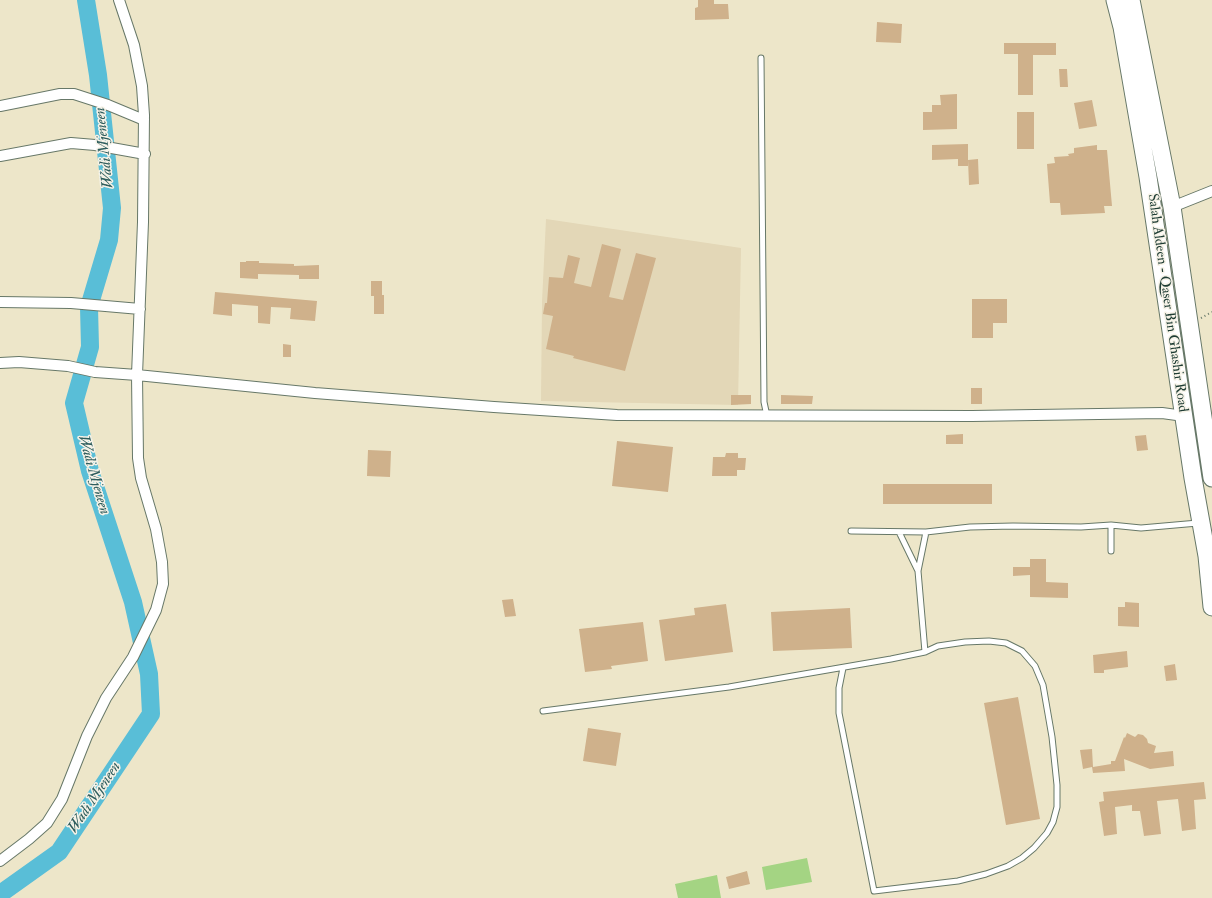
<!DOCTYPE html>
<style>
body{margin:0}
canvas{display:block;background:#ede6c9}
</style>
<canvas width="1212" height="898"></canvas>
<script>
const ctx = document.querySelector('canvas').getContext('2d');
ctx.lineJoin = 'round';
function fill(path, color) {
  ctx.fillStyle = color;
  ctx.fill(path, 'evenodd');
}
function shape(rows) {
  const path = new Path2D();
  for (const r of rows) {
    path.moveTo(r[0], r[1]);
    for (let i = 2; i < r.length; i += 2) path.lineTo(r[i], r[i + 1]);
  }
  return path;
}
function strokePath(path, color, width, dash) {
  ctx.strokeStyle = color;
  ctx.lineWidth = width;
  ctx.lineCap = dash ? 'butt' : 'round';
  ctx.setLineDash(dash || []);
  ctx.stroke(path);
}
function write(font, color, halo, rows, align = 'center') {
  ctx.font = font + ' "IM FELL Double Pica",serif';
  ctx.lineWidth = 3;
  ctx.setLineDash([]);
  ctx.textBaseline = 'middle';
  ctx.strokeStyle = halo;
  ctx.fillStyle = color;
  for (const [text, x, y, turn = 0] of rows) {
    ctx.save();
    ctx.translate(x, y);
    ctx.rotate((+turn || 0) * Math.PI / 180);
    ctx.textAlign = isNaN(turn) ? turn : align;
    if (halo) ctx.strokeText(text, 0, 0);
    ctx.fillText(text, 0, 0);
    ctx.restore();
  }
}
fill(shape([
 [546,219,741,248,738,405,541,401,542,302]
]), '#e3d7b7');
fill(shape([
 [807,858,812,882,766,890,762,867],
 [717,875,721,898,678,898,675,884]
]), '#a4d483');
strokePath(shape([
 [0,894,59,852,151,714,149,674,133,602,90,471,74,403,90,347,89,307,109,240,112,208,98,75,86,0]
]), '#59bed7', 18);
fill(shape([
 [698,0,714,0,714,4,728,4,729,19,695,20,695,8,698,7],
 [877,22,902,24,901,43,876,42],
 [1004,43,1056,43,1056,55,1033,55,1033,95,1018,95,1018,54,1004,54],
 [1059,69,1067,69,1068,87,1060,87],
 [957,94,957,129,923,130,923,112,932,112,932,105,941,105,940,95],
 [1092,100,1097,126,1079,129,1074,103],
 [1017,112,1034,112,1034,149,1017,149],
 [968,144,968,166,958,166,958,159,932,160,932,145],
 [1097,145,1097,150,1107,150,1112,206,1104,206,1105,213,1061,215,1060,203,1050,203,1047,164,1055,163,1054,157,1069,156,1068,154,1074,153,1074,148],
 [978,159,979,184,969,185,968,160],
 [602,244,621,249,609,297,623,300,636,253,656,258,625,371,573,358,574,356,546,349,553,316,543,314,545,303,547,303,549,277,563,278,568,255,580,258,574,283,591,287],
 [246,261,259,261,259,263,261,263,294,264,294,266,319,265,319,279,299,279,299,275,258,274,258,279,240,278,240,262,246,262],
 [371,281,382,281,382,295,384,295,384,314,374,314,374,296,371,296],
 [215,292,317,301,315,321,290,319,291,308,271,307,270,324,258,323,258,306,232,304,232,316,213,314],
 [972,299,1007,299,1007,323,993,323,993,338,972,338],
 [283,344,291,345,291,357,283,357],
 [971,388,982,388,982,404,971,404],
 [731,395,751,395,751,404,731,405],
 [781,395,813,396,812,404,781,404],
 [963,434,963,444,946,444,946,435],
 [1146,435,1148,450,1137,451,1135,436],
 [617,441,673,447,668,492,612,486],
 [368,450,391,451,390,477,367,476],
 [726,453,738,453,738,458,746,458,745,470,737,470,737,476,712,476,713,457,725,457],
 [883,484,992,484,992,504,883,504],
 [1030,559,1046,559,1046,582,1068,583,1068,598,1030,597,1030,575,1013,576,1013,567,1030,567],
 [513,599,516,616,505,617,502,600],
 [1125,602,1139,603,1139,627,1118,626,1118,607,1125,607],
 [726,604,733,652,665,661,659,620,695,615,694,608],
 [850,608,852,648,773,651,771,612],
 [643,622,648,661,611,666,612,669,585,672,579,629],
 [1127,651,1128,667,1104,670,1104,673,1094,673,1093,655],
 [1175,664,1177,680,1166,681,1164,666],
 [1018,697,1040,819,1006,825,984,703],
 [588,728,621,733,616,766,583,761],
 [1127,733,1135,737,1138,734,1143,735,1147,739,1148,743,1156,746,1154,753,1173,751,1174,766,1150,769,1124,759,1125,771,1093,773,1092,767,1083,769,1080,750,1092,749,1093,767,1111,764,1111,761,1115,761,1124,737,1125,738],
 [1204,782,1206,799,1194,800,1196,829,1182,831,1178,799,1157,801,1161,834,1144,836,1140,811,1132,811,1132,805,1115,807,1117,834,1104,836,1099,802,1104,801,1103,792],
 [747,871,750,884,729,889,726,877]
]), '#cfb18b');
const lane = shape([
 [761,58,764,402,767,416],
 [851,531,926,532,970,527,1013,526,1081,527,1111,525,1141,528,1198,523],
 [899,532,918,571],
 [1111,551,1111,525],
 [925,652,918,571,926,532],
 [543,711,729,687,891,659,925,652,938,646,965,642,989,641,1006,643,1022,651,1035,666,1043,685,1052,737,1057,785,1057,807,1053,822,1047,833,1034,848,1022,858,1008,866,986,874,958,881,874,891,839,713,839,688,843,668]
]);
const street = shape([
 [119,0,134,45,142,86,144,115,143,222,137,375,315,393,494,407,617,415,972,416,1162,413,1184,416],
 [0,106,60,94,74,94,108,105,144,120],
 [0,156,71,143,95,145,145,154],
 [1172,207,1212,191],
 [0,302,71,303,140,309],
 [0,363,19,362,68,366,95,372,137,375,138,458,141,478,156,529,162,562,163,584,156,610,133,657,106,698,87,736,62,799,47,823,29,839,0,861]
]);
const highway = shape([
 [1115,0,1122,27,1148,177,1193,478,1207,556,1212,607],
 [1131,0,1172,207,1212,478]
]);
strokePath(lane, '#677868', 7);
strokePath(street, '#677868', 12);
strokePath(highway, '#677868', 19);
strokePath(shape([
 [1201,318,1212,312]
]), '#677868', 2, [1, 3]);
strokePath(lane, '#fff', 5);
strokePath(street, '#fff', 10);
strokePath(highway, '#fff', 17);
write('14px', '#1f3d34', '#f7f3e8', [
 ["Salah Aldeen - Qaser Bin Ghashir Road",1167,303,82]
]);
write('italic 15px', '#2e5d5d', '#f7f3e8', [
 ["Wadi Mjeneen",105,148,-96],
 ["Wadi Mjeneen",93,475,74],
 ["Wadi Mjeneen",95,798,-56]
]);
</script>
